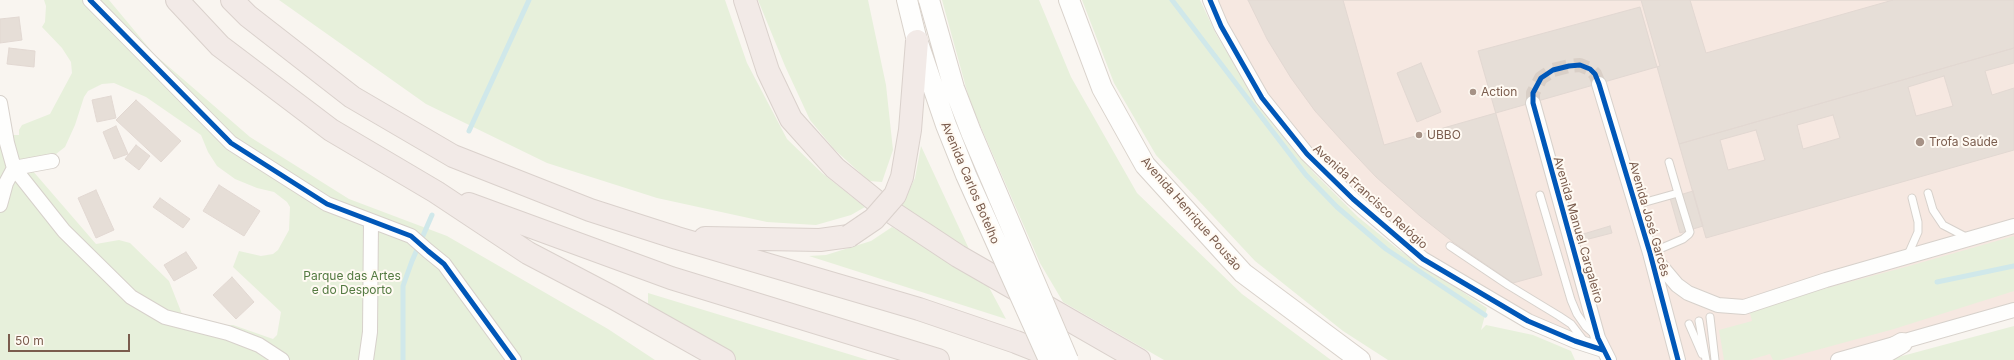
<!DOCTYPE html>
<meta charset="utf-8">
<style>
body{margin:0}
#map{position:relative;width:2014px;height:360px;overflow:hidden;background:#f9f5f0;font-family:Inter,sans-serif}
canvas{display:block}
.scale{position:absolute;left:8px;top:334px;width:122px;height:18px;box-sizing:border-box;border:2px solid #7a5c4d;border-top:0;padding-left:5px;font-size:12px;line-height:14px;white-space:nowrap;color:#7a5c4d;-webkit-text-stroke:3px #fffaf3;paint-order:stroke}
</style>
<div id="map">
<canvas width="2014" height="360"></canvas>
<div class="scale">50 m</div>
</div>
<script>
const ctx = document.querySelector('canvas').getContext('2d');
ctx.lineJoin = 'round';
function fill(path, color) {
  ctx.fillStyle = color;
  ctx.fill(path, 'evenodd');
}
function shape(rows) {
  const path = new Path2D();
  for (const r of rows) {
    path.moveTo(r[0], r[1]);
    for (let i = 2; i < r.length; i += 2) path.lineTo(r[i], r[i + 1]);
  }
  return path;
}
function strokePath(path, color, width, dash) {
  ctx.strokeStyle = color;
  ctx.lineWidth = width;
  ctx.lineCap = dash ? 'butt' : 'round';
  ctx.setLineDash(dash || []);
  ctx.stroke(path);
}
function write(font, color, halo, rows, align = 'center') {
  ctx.font = font + ' Inter,sans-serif';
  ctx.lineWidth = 4;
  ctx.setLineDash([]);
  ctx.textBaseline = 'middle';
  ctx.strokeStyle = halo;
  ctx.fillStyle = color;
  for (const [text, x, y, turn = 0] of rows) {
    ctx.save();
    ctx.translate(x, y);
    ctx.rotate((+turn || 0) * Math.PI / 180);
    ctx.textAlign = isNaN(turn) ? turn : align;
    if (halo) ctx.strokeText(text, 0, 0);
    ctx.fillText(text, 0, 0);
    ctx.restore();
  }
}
fill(shape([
 [1210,0,2014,0,2014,310,1838,360,1609,360,1586,344,1423,259,1353,199,1262,98]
]), '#f6e8e1');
fill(shape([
 [44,0,109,0,154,54,250,137,349,199,447,236,608,329,655,360,0,360,0,135,19,135,19,130,22,125,50,114,72,73,71,62,62,48,42,27,45,22,46,6],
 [114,83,146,97,201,135,208,152,217,166,235,179,257,188,274,192,287,202,290,207,289,230,278,250,273,254,261,256,239,251,233,267,281,312,277,335,273,339,233,325,221,326,182,314,169,281,130,243,119,240,96,244,32,170,59,164,56,154,65,147,75,125,84,97,88,91,102,84],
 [279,0,725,0,747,63,787,139,822,173,865,207,851,215,816,225,767,222,657,198,547,163,426,104],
 [758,0,868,0,886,85,893,150,882,182,869,181,834,149,810,120,785,66],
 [942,0,1039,0,1071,77,1137,193,1242,294,1331,360,1164,360,1063,302,1040,263,970,102],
 [1082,0,1200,0,1216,34,1256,100,1292,148,1314,173,1358,217,1399,250,1487,308,1481,330,1486,325,1533,335,1571,351,1575,360,1388,360,1343,331,1255,261,1156,155,1114,83],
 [921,146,969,249,900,209,915,178],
 [892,227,984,278,1006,319,809,256,826,255,871,241],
 [2014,236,2014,291,1894,329,1780,360,1773,360,1770,354,1749,360,1724,360,1719,330,1752,321,1749,309,1909,266],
 [648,293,868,360,736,360,715,343,648,306],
 [2014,326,2014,360,1890,360,1891,359]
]), '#e7f0db');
strokePath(shape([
 [1172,0,1306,175,1337,207,1386,249,1485,315],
 [469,131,529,0],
 [1937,282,2014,266],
 [403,360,403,286,412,261,432,215]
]), '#d0e8ea', 5);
const building = shape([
 [1248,0,2014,0,2014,48,1679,144,1640,7,1478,51,1542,275,1513,283,1453,242,1420,216,1376,177,1343,142,1315,111,1291,78,1267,39,1248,0],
 [1343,0,1641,0,1660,66,1384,145,1343,0],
 [1421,63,1441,112,1417,122,1397,73,1421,63],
 [1690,0,1893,0,1706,53,1690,0],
 [19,17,22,40,0,43,0,19,19,17],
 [9,48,35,51,34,67,7,64,9,48],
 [2014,48,2014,63,1985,71,1992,95,2014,88,2014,150,1706,238,1679,144,2014,48],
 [1944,76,1953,106,1916,116,1908,87,1944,76],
 [1833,115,1840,138,1803,149,1797,125,1833,115],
 [1756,130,1765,160,1728,170,1720,140,1756,130],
 [111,96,116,118,97,122,92,100,111,96],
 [136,100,181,141,161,162,116,120,136,100],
 [116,126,128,154,114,159,103,132,116,126],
 [136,145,150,156,139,170,125,159,136,145],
 [219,185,260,211,244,236,203,211,219,185],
 [96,190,114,230,96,238,78,198,96,190],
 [1693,191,1703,226,1680,233,1670,198,1693,191],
 [160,198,190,219,183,228,153,207,160,198],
 [1610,226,1612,233,1581,241,1580,235,1610,226],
 [186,252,197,268,174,281,164,265,186,252],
 [232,277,254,302,236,319,213,295,232,277]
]);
fill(building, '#e6ded7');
strokePath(building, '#e2d8d2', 1);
strokePath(shape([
 [1533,103,1533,93,1541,78,1553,70,1569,66,1580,65,1590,69,1595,74,1599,84]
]), '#d9cfc7', 14, [14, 7]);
const lane = shape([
 [1669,162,1678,193],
 [1928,193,1933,210,1943,225,1968,238],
 [1540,195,1571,300,1577,314,1586,327,1596,336],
 [1635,205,1678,193,1690,232,1689,234,1683,239,1650,253],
 [1450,246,1508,285,1559,316,1571,324,1584,341],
 [1907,257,1918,232,1918,222,1912,198],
 [1710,317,1715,360],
 [1699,321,1706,360],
 [1689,324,1702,354]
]);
const street = shape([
 [90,0,231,143,327,204,411,236,428,251,444,264,514,360],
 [1210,0,1221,26,1262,98,1307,154,1353,199,1423,259,1528,321,1575,341,1603,350],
 [1599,84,1650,253,1678,360],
 [0,103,7,143,14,168,52,161],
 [1533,103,1598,338,1609,360],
 [0,205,6,183,14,168,64,231,131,297,165,317,228,333,259,345,282,360],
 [1650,253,1677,285,1688,293,1718,305,1744,307,1826,280,2014,226],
 [366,360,370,332,371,221],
 [1838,360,2014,310]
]);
const secondary = shape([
 [907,0,917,41],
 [1069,0,1102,88,1145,165,1243,273,1360,360],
 [1872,360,1902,343]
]);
const highway = shape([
 [177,0,220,46,331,130,436,192,528,253,612,297,724,360],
 [232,0,248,16,352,97,453,156,590,210,677,238,919,309,1016,342,1061,360],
 [745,0,768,71,791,119,835,168,881,205,958,256,1139,360],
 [469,204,671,278,938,360],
 [705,238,820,240,849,236]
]);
strokePath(lane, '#d7d1cb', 9);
strokePath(street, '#d7d1cb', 16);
strokePath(secondary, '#d9d2cb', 22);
strokePath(highway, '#dad1cc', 24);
strokePath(lane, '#fefefd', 7);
strokePath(street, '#fefefd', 14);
strokePath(secondary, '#fefefd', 20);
strokePath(highway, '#f2eae7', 22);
const secondaryBridge = shape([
 [929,0,954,88,971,132,1068,360],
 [918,43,946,125,966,175,1049,360]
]);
const highwayBridge = shape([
 [849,236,874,219,895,195,902,177,910,130,917,41]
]);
strokePath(secondaryBridge, '#d9d2cb', 22, []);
strokePath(highwayBridge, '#dad1cc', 24, []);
strokePath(secondaryBridge, '#fefefd', 20);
strokePath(highwayBridge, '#f2eae7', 22);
strokePath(shape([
 [90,0,231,143,327,204,411,236,428,251,444,264,514,360],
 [1210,0,1221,26,1262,98,1307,154,1353,199,1423,259,1528,321,1575,341,1603,350],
 [1609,360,1598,338,1533,103,1533,93,1541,78,1553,70,1569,66,1580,65,1590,69,1595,74,1599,84,1650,253,1678,360]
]), '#0057b8', 5);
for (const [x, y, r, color] of [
 [1473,92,4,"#a69286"],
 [1419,135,4,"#a69286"],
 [1920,142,5,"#a69286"]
]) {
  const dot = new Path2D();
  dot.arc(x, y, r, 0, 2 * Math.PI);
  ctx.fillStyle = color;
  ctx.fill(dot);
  strokePath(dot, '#fffaf3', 1.5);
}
write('12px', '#7a5c4d', '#fffaf3', [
 ["Action",1481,92],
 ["UBBO",1427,135],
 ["Trofa Saúde",1929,142]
], 'left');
write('12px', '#7a5c4d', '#fffaf3', [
 ["Avenida Carlos Botelho",970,183,67],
 ["Avenida Francisco Relógio",1370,197,42],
 ["Avenida Henrique Pousão",1191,214,49],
 ["Avenida José Garcês",1649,219,74],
 ["Avenida Manuel Cargaleiro",1578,230,74]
]);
write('12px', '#537a41', '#fffaf3', [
 ["Parque das Artes",352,276],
 ["e do Desporto",352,290]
]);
</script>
